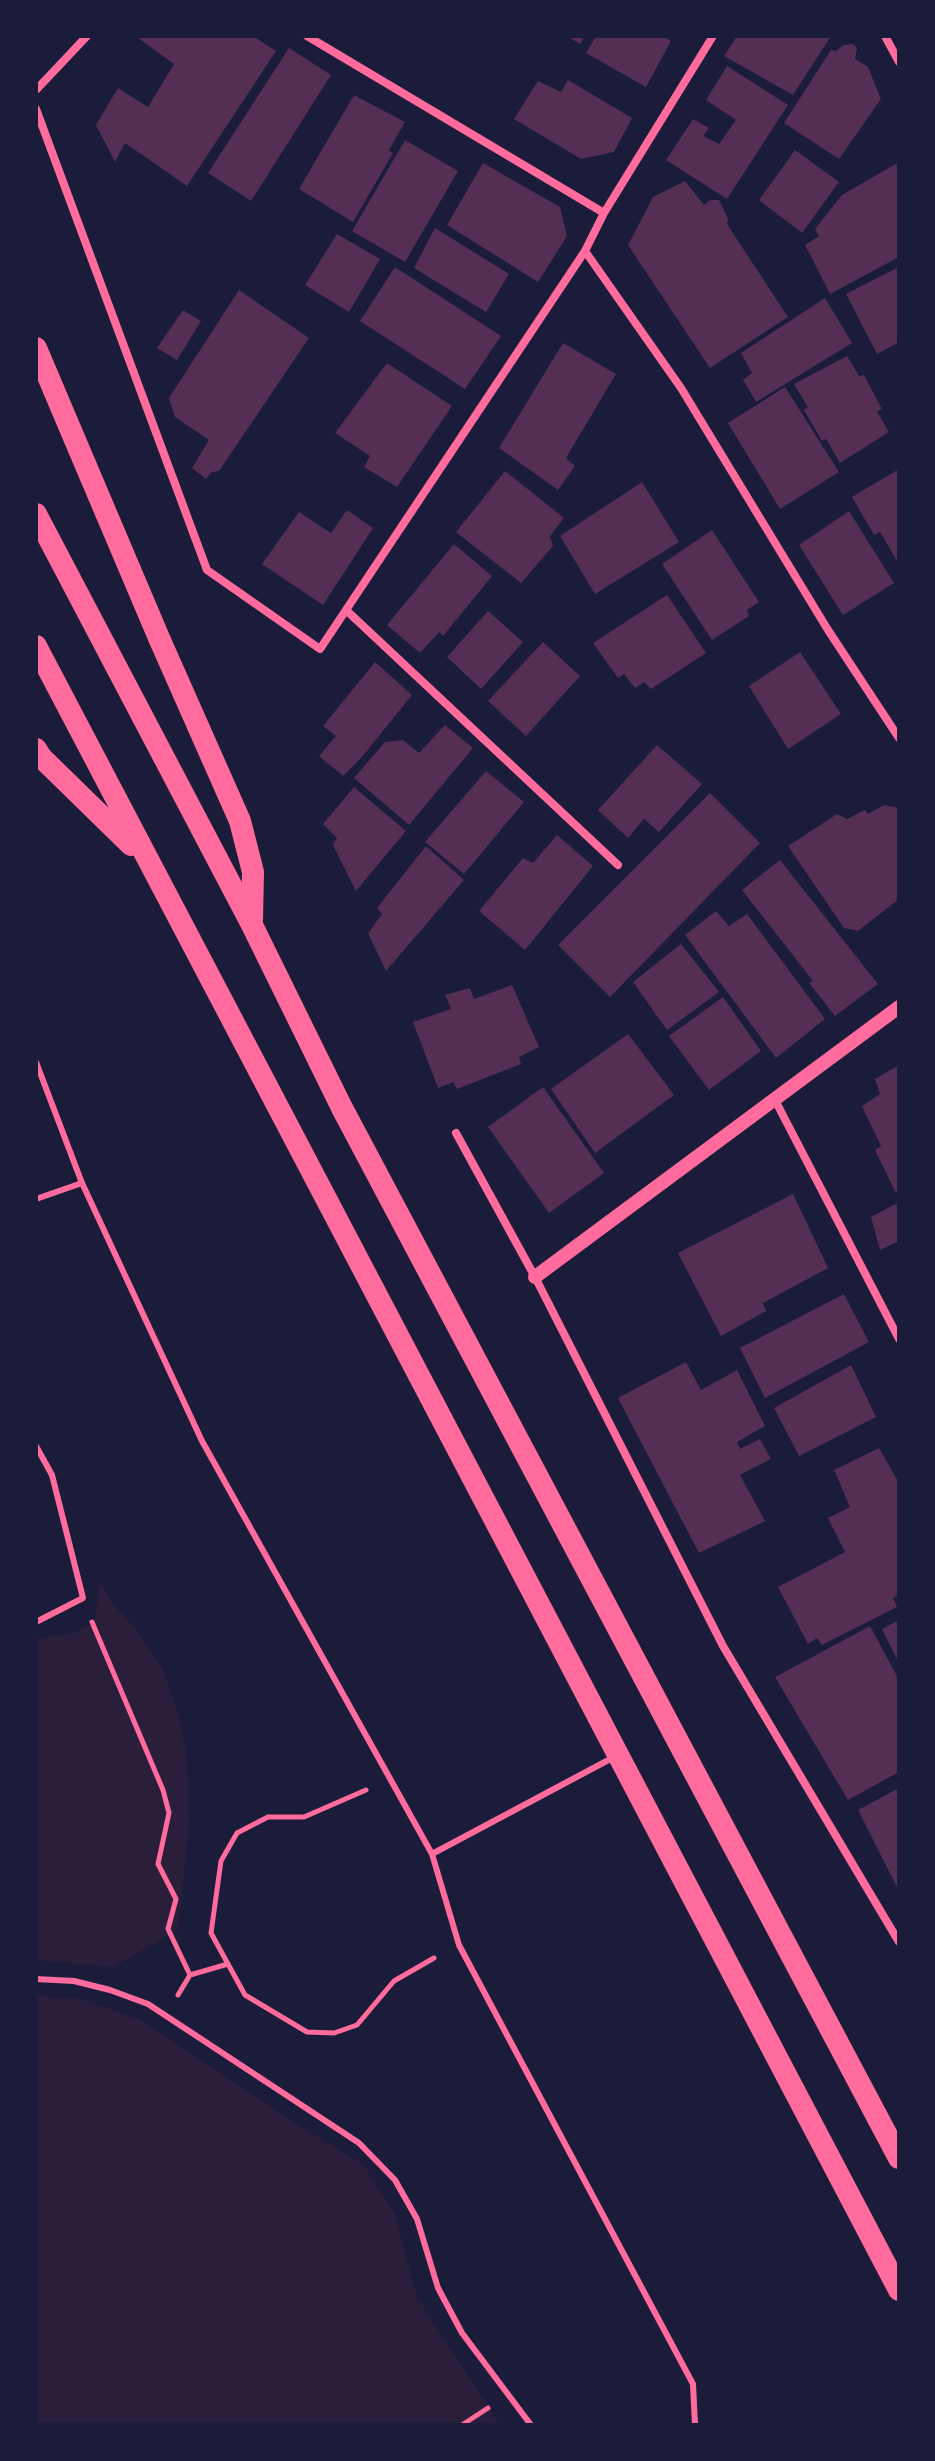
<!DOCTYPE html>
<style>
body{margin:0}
#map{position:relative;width:935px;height:2461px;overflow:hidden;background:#1b1b3a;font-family:"Open Sans",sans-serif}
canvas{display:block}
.frame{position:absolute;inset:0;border:38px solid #1b1b3a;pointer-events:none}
</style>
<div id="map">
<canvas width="935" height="2461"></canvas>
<div class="frame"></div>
</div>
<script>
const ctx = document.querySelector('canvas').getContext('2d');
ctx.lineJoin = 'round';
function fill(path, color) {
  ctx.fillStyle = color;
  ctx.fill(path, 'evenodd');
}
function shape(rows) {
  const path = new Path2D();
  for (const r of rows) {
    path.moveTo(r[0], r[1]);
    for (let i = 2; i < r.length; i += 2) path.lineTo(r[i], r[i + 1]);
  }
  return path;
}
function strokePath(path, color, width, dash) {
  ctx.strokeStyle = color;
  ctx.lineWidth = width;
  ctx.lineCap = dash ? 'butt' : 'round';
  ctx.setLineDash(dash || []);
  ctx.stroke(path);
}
fill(shape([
 [99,1581,113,1604,136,1629,163,1669,179,1716,187,1759,189,1823,178,1930,113,1967,36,1960,36,1638,71,1634,95,1623],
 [36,1996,82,1999,141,2020,300,2126,363,2164,395,2214,417,2297,500,2425,36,2425]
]), '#2a1e3b');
fill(shape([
 [139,36,253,36,276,51,187,186,125,143,115,162,96,125,118,88,148,107,174,64,138,38],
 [567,36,585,36,580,44],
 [596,36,662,36,671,41,646,87,586,53],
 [737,36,831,36,793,95,724,56],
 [853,44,857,48,855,59,868,67,881,99,839,159,784,123,831,50,836,51,843,45],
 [289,48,331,75,251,201,208,173],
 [727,66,788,105,727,199,666,160,693,119,709,128,703,136,719,144,736,120,706,100],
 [568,80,632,118,614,152,581,159,514,119,538,81,561,92],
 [354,95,405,122,389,150,393,153,353,222,299,189],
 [405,140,458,171,405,262,352,231],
 [795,150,839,182,802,233,759,200],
 [899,162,899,257,830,294,805,245,819,236,815,229,842,195],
 [483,163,560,207,567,236,538,282,447,225],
 [685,181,704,205,710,200,719,200,728,219,727,224,788,317,710,368,628,245,653,197],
 [435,228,509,274,486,312,414,268],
 [337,234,380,259,349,312,305,285],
 [395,267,501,336,465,389,360,321],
 [899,267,899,342,877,354,846,294],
 [239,290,309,338,219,471,212,472,206,479,192,468,209,440,175,417,169,398],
 [825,298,852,343,756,402,743,380,752,373,741,353],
 [183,310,201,321,177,360,157,348],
 [563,343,616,374,566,458,575,466,558,490,499,448],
 [847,356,859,376,864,375,882,409,877,412,889,432,840,463,826,439,822,441,804,410,808,407,794,384],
 [387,363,452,406,397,487,364,467,370,456,335,433],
 [785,387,839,472,780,509,728,423],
 [899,469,899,564,880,532,874,535,852,497],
 [505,471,564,518,550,536,553,546,521,583,456,532],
 [642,482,679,542,595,594,560,536],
 [347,510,373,528,323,605,262,564,299,512,331,533],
 [849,511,894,583,843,615,799,545],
 [712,530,759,602,747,610,749,616,712,640,662,564],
 [454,544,492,576,443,636,439,632,420,653,387,625],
 [667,595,706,653,651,689,644,682,635,688,624,674,618,678,593,643],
 [488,611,523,642,481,689,447,657],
 [543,642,580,676,526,736,488,701],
 [800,652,841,714,788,749,749,686],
 [375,662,412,695,362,757,343,776,319,756,336,736,323,726],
 [445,725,473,748,409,825,354,778,385,742,403,740,419,753],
 [657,745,702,784,659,832,644,819,628,838,598,810],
 [486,771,524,802,464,874,425,842],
 [354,787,406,831,356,891,333,845,337,838,323,824],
 [710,793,760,843,610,997,558,945],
 [884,805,899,808,899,899,858,931,844,928,788,846,837,814,847,819,865,810,868,814],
 [557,835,593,866,525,950,479,911,523,858,533,863],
 [426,846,464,880,386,971,368,933,382,914,377,908],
 [780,860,878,984,835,1016,809,983,813,981,742,890],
 [716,911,729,926,747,914,825,1019,776,1058,685,935],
 [681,944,719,992,667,1030,633,982],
 [512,985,539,1047,519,1057,521,1064,457,1089,453,1082,438,1088,413,1022,451,1009,445,995,470,988,474,999],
 [723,997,761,1051,709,1090,669,1036],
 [628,1034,674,1095,595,1153,551,1089],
 [899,1065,899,1191,896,1193,875,1150,881,1146,862,1106,880,1094,875,1079],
 [543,1087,604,1173,549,1213,488,1127],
 [793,1194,828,1268,763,1303,766,1311,721,1336,678,1253],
 [899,1202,899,1241,880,1250,871,1217],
 [844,1294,869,1342,765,1398,740,1348],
 [686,1362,701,1390,737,1370,765,1426,737,1442,740,1449,760,1439,771,1459,740,1475,765,1521,699,1553,618,1398],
 [851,1365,876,1417,799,1456,774,1408],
 [879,1448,899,1483,899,1595,893,1598,897,1607,822,1645,817,1638,808,1644,778,1587,845,1552,828,1518,850,1507,834,1470],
 [899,1620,899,1663,882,1629],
 [870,1626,899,1680,899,1772,848,1800,775,1677],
 [899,1788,899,1891,858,1810]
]), '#542f53');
strokePath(shape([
 [92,1622,163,1790,169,1813,158,1864,176,1899,168,1929,190,1975],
 [366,1790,304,1817,268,1817,237,1833,221,1861,211,1933,245,1995,307,2032,334,2033,357,2025,394,1981,434,1958],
 [178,1995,190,1975,228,1964],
 [462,2425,488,2408]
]), '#ff6b9d', 5);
strokePath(shape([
 [36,1062,82,1183,202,1441,432,1854,459,1945,693,2384,695,2425],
 [36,1199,82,1183],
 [36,1446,52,1475,83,1598,36,1622],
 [432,1854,616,1756],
 [36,1979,74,1981,110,1990,148,2004,359,2143,395,2180,417,2219,438,2288,462,2333,531,2425]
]), '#ff6b9d', 6);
strokePath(shape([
 [307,36,604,213],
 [885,36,899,62],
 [36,90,87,36],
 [36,109,207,570,320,649,585,251,604,213,713,36],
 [585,251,681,388,828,630,899,738],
 [346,610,618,865],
 [775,1100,899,1339],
 [456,1133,535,1277,723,1646,899,1942]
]), '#ff6b9d', 8);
strokePath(shape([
 [535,1277,899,1007]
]), '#ff6b9d', 14);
strokePath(shape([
 [36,348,159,638,240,821,253,872,252,920],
 [36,514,252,925,342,1108,899,2158],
 [36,646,899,2290],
 [36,749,41,757,131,845]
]), '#ff6b9d', 22);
</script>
